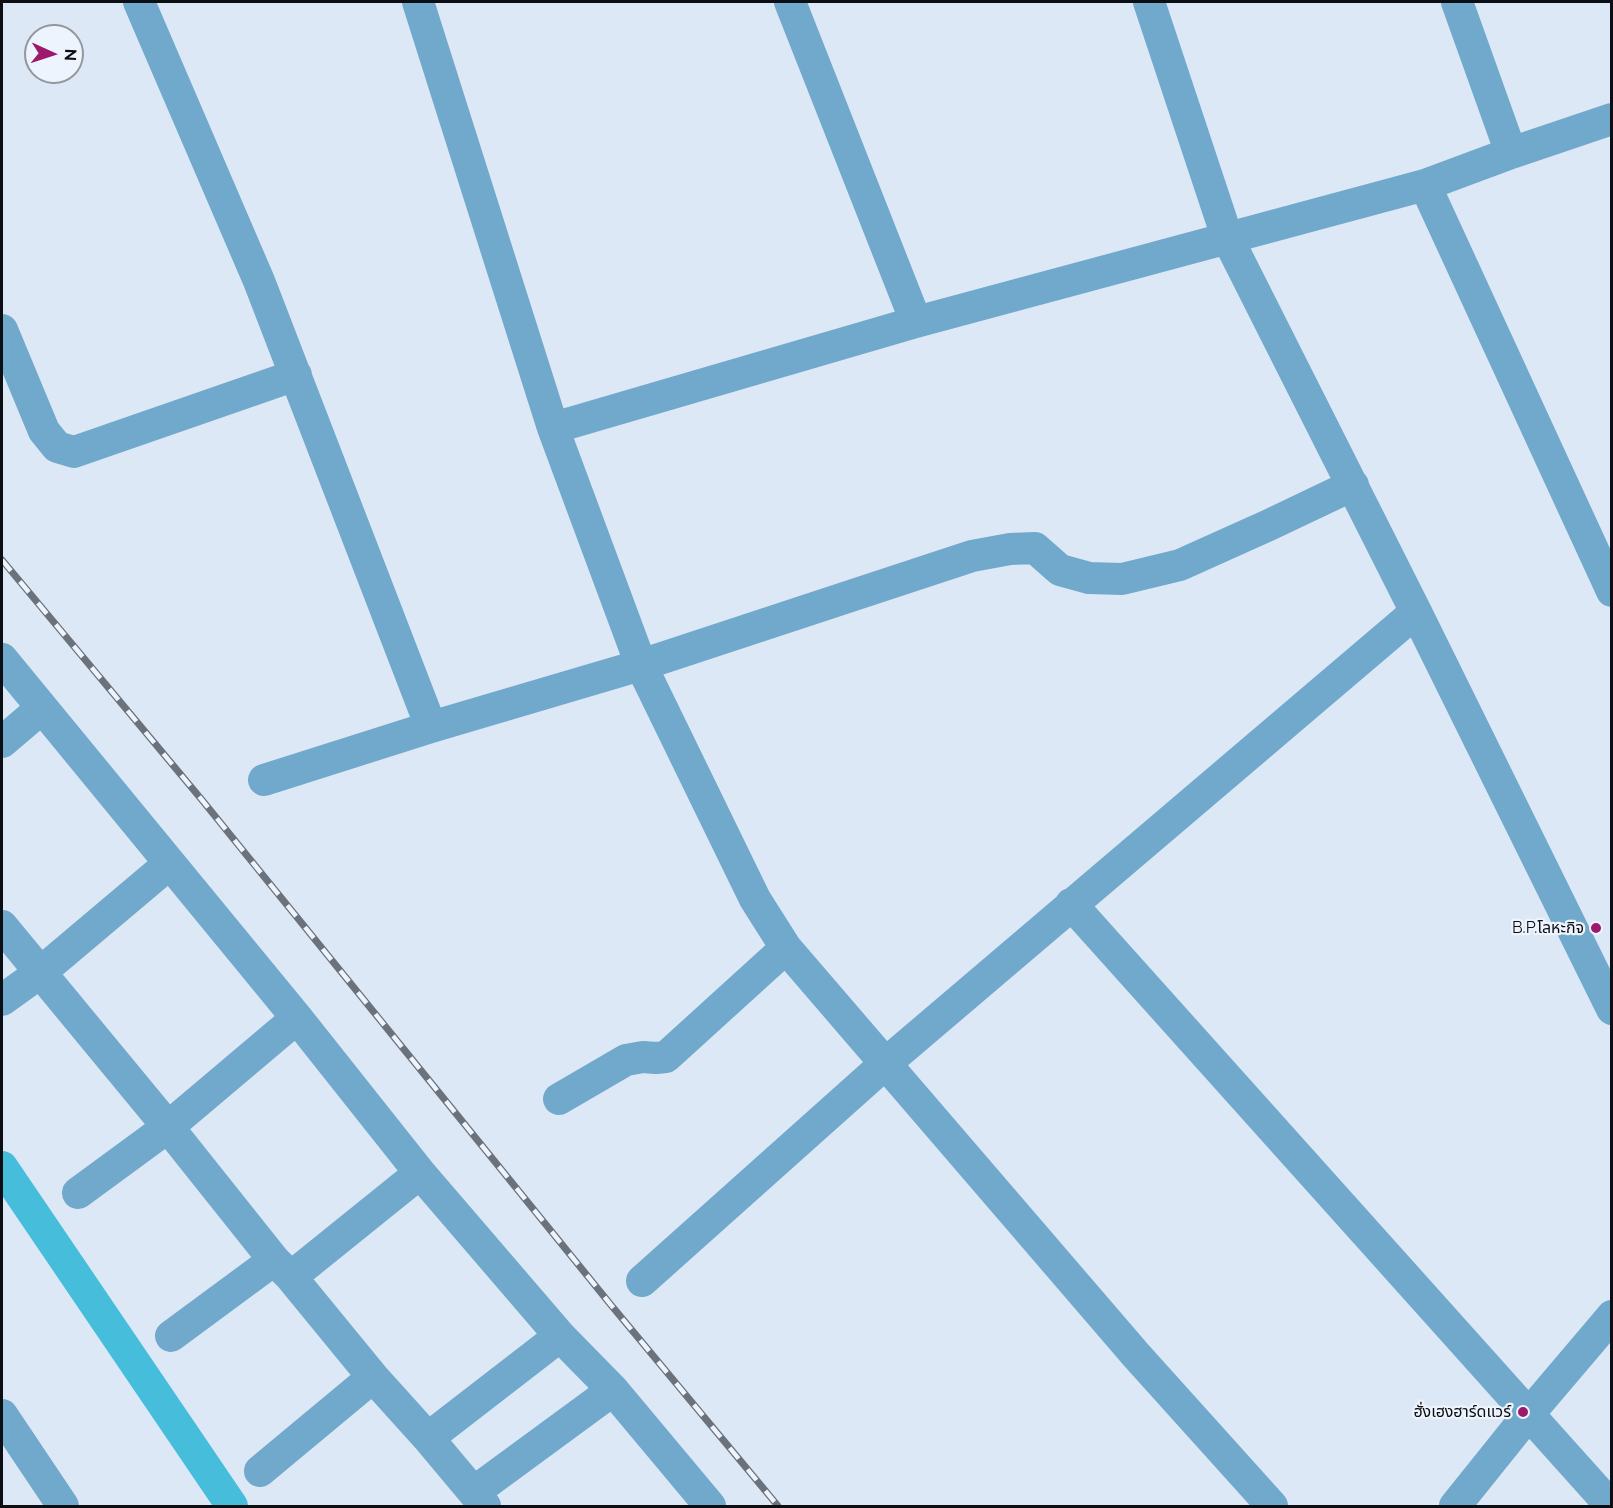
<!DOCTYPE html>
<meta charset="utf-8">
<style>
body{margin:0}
#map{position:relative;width:1613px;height:1508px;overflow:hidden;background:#dde8f6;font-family:Raleway,sans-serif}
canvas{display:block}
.frame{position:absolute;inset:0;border:3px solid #0b0e13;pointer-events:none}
.north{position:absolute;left:24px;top:24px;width:60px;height:60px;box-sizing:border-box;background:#eef4fd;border:2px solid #93989f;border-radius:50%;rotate:93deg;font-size:16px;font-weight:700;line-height:24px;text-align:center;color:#0b0e13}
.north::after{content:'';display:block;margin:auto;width:21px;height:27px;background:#9c196c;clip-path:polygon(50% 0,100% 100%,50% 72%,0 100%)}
</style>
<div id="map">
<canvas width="1613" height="1508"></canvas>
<div class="frame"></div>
<div class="north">N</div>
</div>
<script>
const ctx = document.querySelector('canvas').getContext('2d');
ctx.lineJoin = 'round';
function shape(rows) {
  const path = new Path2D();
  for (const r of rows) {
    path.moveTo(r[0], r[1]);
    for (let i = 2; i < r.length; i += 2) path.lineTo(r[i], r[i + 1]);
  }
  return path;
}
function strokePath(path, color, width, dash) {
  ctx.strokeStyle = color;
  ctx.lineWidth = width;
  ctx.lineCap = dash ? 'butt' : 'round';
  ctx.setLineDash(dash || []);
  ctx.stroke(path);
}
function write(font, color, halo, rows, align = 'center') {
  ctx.font = font + ' Raleway,"Noto Sans Thai",sans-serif';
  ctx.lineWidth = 4.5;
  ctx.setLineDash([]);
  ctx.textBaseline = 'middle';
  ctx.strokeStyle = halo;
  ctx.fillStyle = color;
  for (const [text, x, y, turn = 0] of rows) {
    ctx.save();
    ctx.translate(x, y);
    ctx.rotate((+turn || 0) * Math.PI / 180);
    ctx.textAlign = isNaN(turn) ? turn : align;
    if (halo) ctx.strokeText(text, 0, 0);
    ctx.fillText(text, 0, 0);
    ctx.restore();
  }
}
strokePath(shape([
 [2,1167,232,1506]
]), '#45bddb', 32);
strokePath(shape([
 [139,2,259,281,431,727],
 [418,2,553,428,641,665,755,899,786,948,1136,1355,1272,1506],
 [790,2,916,322],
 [1149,2,1227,237,1416,612,1612,1009],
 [1457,2,1511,153],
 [1425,185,1612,591],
 [2,330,44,431,57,447,74,452,296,375],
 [553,428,916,322,1425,185,1511,153,1612,119],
 [2,659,297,1018,420,1173,560,1336,613,1390,710,1506],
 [2,742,42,708],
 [264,780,431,727,641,665,972,556,1010,549,1035,548,1060,570,1089,578,1122,579,1180,565,1269,525,1353,485],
 [1071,904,1611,1506],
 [2,926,168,1127,274,1260,291,1277,373,1377,428,1438,485,1506],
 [2,1000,41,972,169,864],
 [559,1099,626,1060,643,1057,656,1058,666,1057,786,948],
 [78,1193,168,1127,297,1018],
 [291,1277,420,1173],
 [642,1281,886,1063,1416,612],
 [171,1336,274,1260],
 [2,1415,63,1506],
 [428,1438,560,1336],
 [260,1471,373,1377],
 [474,1492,613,1390],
 [1455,1506,1528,1415,1612,1316]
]), '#71a9cc', 32);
const rail = shape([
 [2,560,202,800,611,1305,778,1506]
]);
strokePath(rail, '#6c727b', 7);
strokePath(rail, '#eef4fd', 4.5, [14]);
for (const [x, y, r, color] of [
 [1596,928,6,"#9c196c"],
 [1523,1412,6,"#9c196c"]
]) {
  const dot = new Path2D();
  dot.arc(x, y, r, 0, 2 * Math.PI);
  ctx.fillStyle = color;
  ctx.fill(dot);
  strokePath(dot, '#eef4fd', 2);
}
write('16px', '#0b0e13', '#eef4fd', [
 ["B.P.โลหะกิจ",1584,928],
 ["ฮั่งเฮงฮาร์ดแวร์",1511,1412]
], 'right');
</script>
